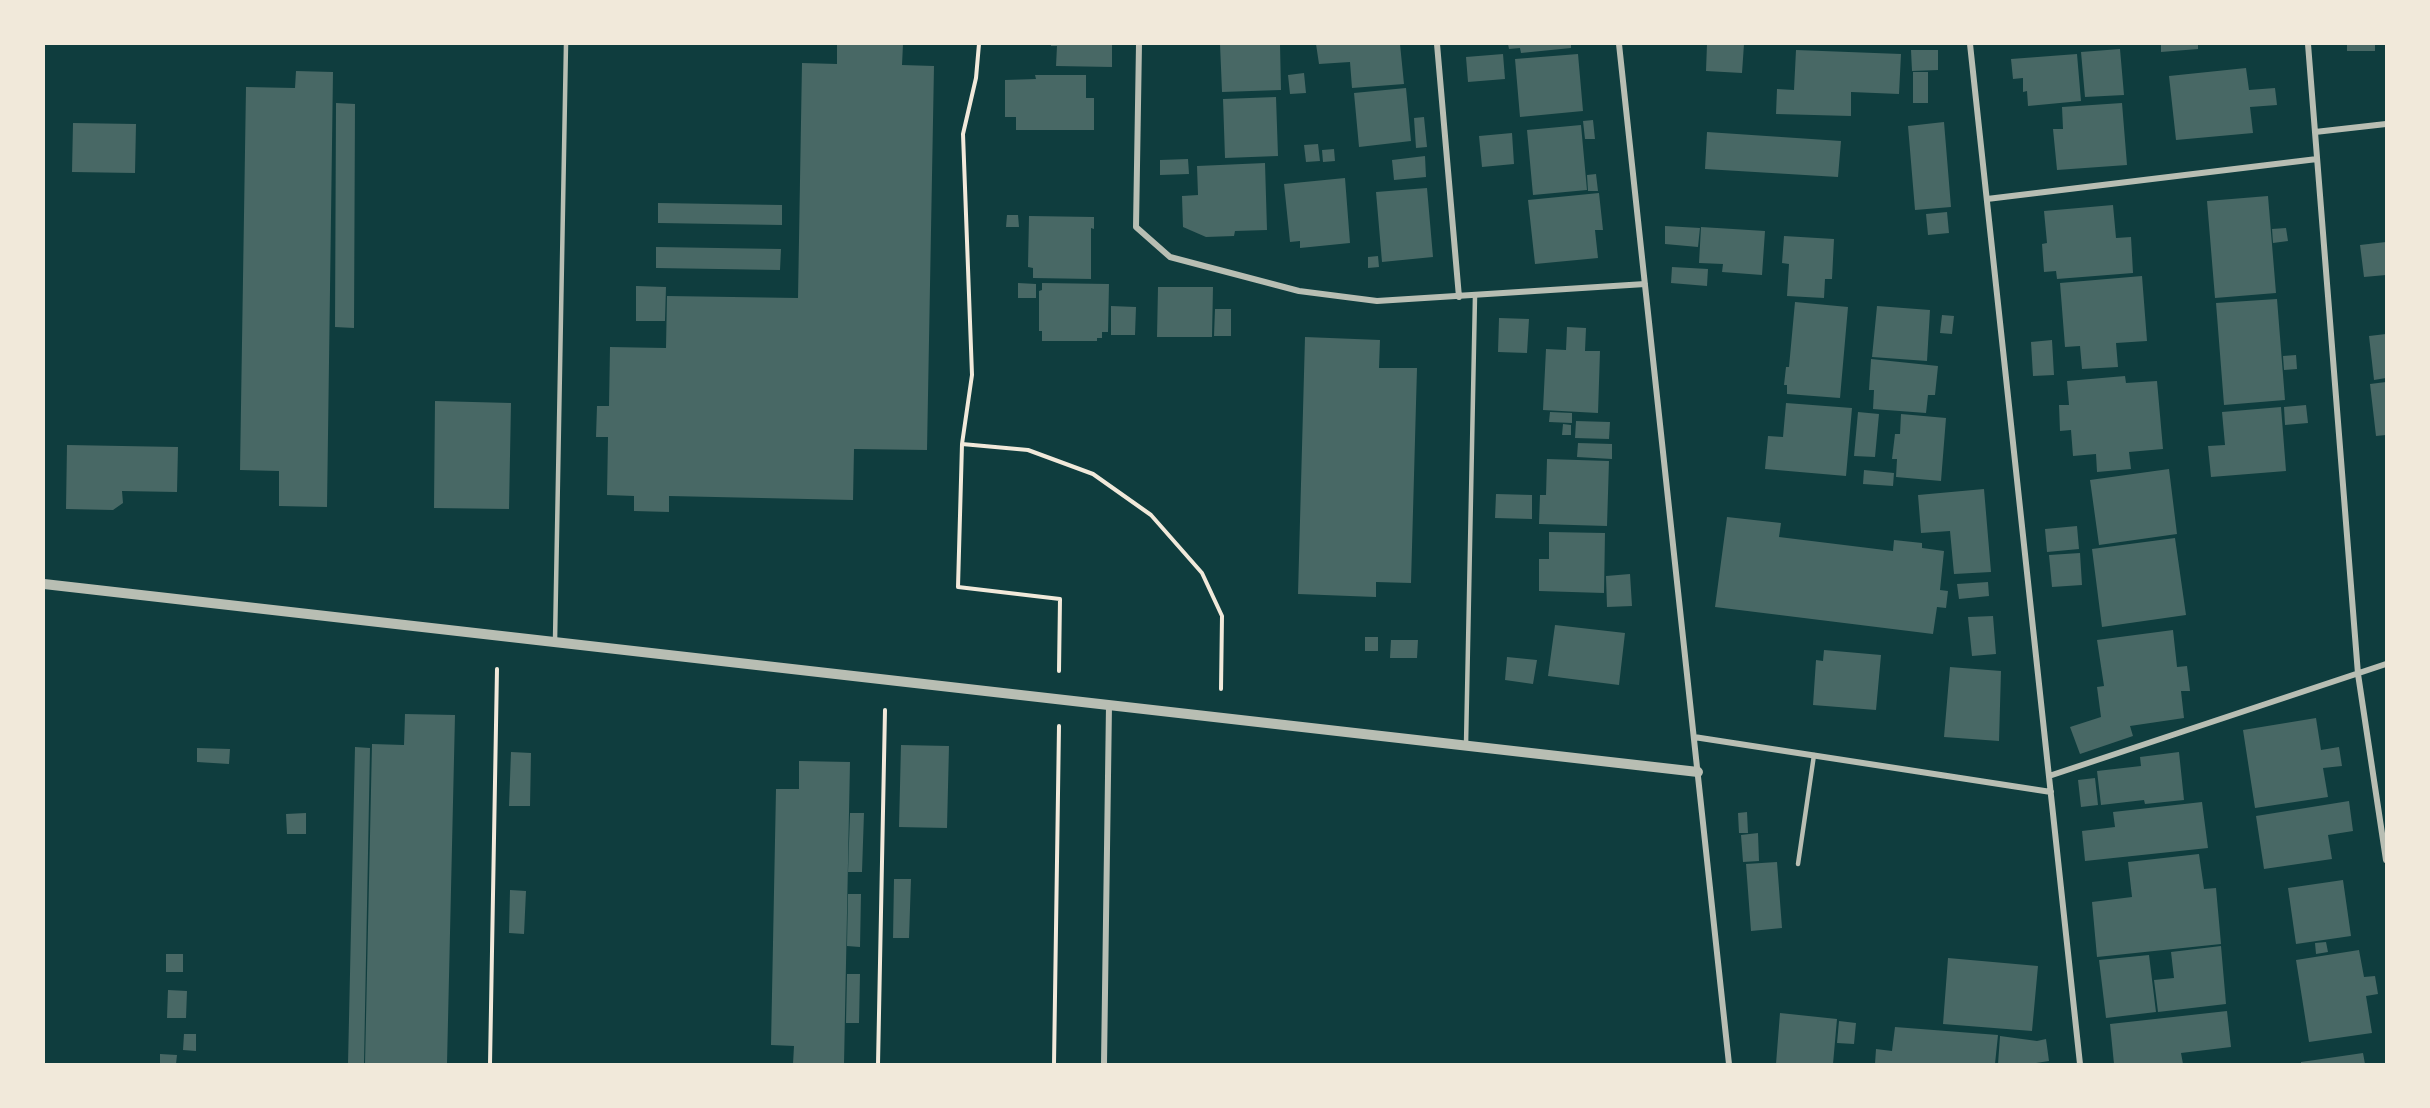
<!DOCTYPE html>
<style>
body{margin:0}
#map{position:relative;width:2430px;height:1108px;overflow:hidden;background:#0f3d3e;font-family:"Varela Round",sans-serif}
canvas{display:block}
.frame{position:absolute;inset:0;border:45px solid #f1e9da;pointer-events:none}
</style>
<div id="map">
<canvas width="2430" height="1108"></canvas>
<div class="frame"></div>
</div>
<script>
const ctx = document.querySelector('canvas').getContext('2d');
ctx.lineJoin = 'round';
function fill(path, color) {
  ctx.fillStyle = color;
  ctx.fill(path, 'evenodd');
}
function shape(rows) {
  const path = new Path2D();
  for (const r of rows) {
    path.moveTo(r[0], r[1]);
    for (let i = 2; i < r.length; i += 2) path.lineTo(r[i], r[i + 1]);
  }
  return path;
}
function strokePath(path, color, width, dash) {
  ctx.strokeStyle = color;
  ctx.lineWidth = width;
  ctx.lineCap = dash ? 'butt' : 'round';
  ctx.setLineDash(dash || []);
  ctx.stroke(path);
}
fill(shape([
 [837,44,903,44,902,65,934,66,927,450,854,449,853,500,669,496,669,512,634,511,634,496,607,495,608,437,596,437,597,406,609,406,610,347,666,348,667,296,798,298,802,63,837,64],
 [1051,44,1112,44,1112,67,1056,66,1057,46,1051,46],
 [1220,44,1280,44,1281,90,1222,92],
 [1316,44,1400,44,1404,84,1352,88,1350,62,1319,64],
 [1508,44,1571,44,1571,48,1521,53,1520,48,1509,49],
 [1707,44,1744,44,1742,73,1706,71],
 [2161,44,2198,44,2198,49,2161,52],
 [2347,44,2375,44,2375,51,2347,51],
 [2120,49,2124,95,2085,97,2081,52],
 [1796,50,1901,54,1899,94,1851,92,1851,116,1776,114,1777,89,1794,90],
 [1911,50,1938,50,1938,70,1912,71],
 [1503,54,1505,79,1468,82,1466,57],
 [1578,54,1583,111,1520,117,1515,59],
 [2077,54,2081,101,2028,106,2027,91,2023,92,2023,78,2013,79,2011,59],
 [2246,68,2249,90,2275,88,2277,105,2250,107,2253,133,2176,140,2169,76],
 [296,71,333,72,327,507,279,506,279,471,240,470,246,87,295,88],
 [1913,72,1928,72,1928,103,1913,103],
 [1304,73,1306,93,1290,94,1288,75],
 [1035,75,1086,75,1086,98,1094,98,1094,130,1016,130,1016,117,1005,117,1005,80,1036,79],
 [1406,88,1411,141,1359,147,1354,93],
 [1276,97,1278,156,1225,158,1223,99],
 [336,103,355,104,354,328,335,327],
 [2122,103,2127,165,2057,170,2053,129,2063,129,2062,107],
 [1424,117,1427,147,1416,148,1414,118],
 [1593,120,1595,139,1585,139,1583,121],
 [1944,122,1951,207,1915,210,1908,126],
 [73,123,136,124,135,173,72,172],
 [1581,125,1587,190,1533,195,1527,130],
 [1707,132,1841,141,1838,177,1705,169],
 [1512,133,1514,164,1482,167,1479,136],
 [1318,144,1320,161,1306,162,1304,145],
 [1334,149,1335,161,1323,162,1322,150],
 [1425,156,1426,177,1394,180,1392,160],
 [1188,159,1189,174,1160,175,1160,160],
 [1265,163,1267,230,1235,231,1234,236,1206,237,1183,227,1182,196,1198,195,1197,166],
 [1596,174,1598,191,1588,191,1587,175],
 [1345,178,1350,243,1300,248,1300,241,1290,242,1284,184],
 [1427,188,1433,257,1382,262,1376,192],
 [1599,193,1603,230,1595,230,1598,258,1535,264,1528,200],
 [2268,196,2276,293,2215,298,2207,201],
 [658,203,782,205,782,225,658,223],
 [2113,205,2116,238,2131,237,2133,273,2057,279,2056,271,2044,272,2042,244,2047,243,2044,211],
 [1947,212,1949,233,1928,235,1926,214],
 [1007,215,1018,215,1019,227,1006,227],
 [1029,216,1094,217,1094,229,1091,228,1091,279,1033,278,1033,268,1028,267],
 [1665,226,1700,228,1698,247,1665,244],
 [1701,227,1765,231,1762,275,1722,272,1723,264,1699,263],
 [2286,228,2288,241,2273,243,2272,229],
 [1784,236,1834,239,1832,279,1825,279,1824,298,1787,296,1789,264,1782,263],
 [2386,242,2386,275,2364,277,2360,245],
 [656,247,781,249,780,270,656,268],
 [1378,256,1379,267,1368,268,1368,257],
 [1672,267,1708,269,1707,286,1671,283],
 [2142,276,2147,341,2116,343,2118,367,2082,369,2080,346,2065,347,2060,283],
 [1018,283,1036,284,1036,298,1018,298],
 [1042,283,1109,284,1108,332,1102,332,1102,338,1097,338,1097,341,1042,341,1042,331,1039,331,1039,291,1042,290],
 [636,286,666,287,665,321,636,321],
 [1158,287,1213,287,1212,337,1157,337],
 [2277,299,2285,400,2224,405,2216,303],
 [1795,302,1848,307,1840,398,1787,394,1787,385,1784,385,1786,367,1789,367],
 [1111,306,1136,307,1135,335,1111,335],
 [1877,306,1930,310,1927,361,1872,357],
 [1215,309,1231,309,1231,336,1214,336],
 [1942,315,1954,316,1952,334,1940,333],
 [1499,318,1529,319,1527,353,1498,352],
 [1567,327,1586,328,1585,351,1600,351,1598,413,1543,410,1546,349,1566,350],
 [2386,334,2386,378,2374,380,2369,336],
 [1305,337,1380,340,1379,368,1417,368,1411,583,1376,582,1376,597,1298,594],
 [2052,340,2054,375,2033,376,2031,342],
 [2296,355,2297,369,2284,370,2283,356],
 [1871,359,1938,366,1935,395,1928,395,1926,413,1873,409,1874,390,1869,390],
 [2125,376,2126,383,2157,381,2163,449,2129,452,2131,469,2097,472,2096,454,2073,456,2071,430,2060,431,2059,405,2069,405,2067,381],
 [2386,382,2386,435,2376,436,2370,384],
 [435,401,511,403,509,509,434,508],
 [1786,403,1852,408,1846,476,1765,469,1768,436,1783,437],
 [2306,405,2308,423,2285,425,2284,407],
 [2281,407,2286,471,2211,477,2208,446,2225,445,2222,412],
 [1550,412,1572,413,1572,423,1549,422],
 [1858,412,1879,414,1875,457,1854,456],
 [1901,414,1946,418,1941,481,1896,477,1897,459,1892,459,1895,434,1900,434],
 [1576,421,1610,422,1609,439,1575,438],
 [1563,424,1571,425,1571,435,1562,435],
 [1578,443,1612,444,1612,459,1577,457],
 [67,445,178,447,177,492,122,491,123,503,113,510,66,509],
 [1547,459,1609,461,1607,526,1539,524,1540,495,1546,495],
 [2169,469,2177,534,2099,545,2090,480],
 [1864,470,1894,473,1893,486,1863,484],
 [1984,489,1991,572,1954,574,1950,531,1921,533,1918,495],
 [1496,494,1532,495,1532,519,1495,518],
 [1727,517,1781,523,1779,537,1893,551,1894,540,1922,543,1922,548,1944,551,1940,590,1948,591,1946,608,1937,607,1933,634,1715,607],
 [2077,526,2079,549,2047,552,2045,529],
 [1549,532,1605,533,1604,593,1539,591,1539,559,1549,559],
 [2175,538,2186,615,2102,627,2092,549],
 [2080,553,2082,585,2052,587,2049,555],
 [1630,574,1632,606,1607,607,1606,576],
 [1988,582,1989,596,1959,599,1957,584],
 [1993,616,1996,654,1972,656,1968,617],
 [1555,625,1625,633,1619,685,1548,676],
 [2173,630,2177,667,2187,666,2190,691,2181,691,2184,718,2130,726,2133,736,2080,754,2070,727,2101,717,2097,687,2104,686,2097,640],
 [1365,637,1378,637,1378,651,1365,651],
 [1391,640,1418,640,1417,658,1390,658],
 [1824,650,1881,655,1876,710,1813,705,1816,660,1823,661],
 [1507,657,1537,660,1533,684,1505,680],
 [1950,667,2001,671,1999,741,1944,737],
 [405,714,455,715,447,1064,365,1064,372,744,404,745],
 [2316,718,2321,750,2339,747,2342,766,2323,768,2328,797,2255,808,2243,730],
 [901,745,949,746,947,828,899,827],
 [355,747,370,748,364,1064,348,1064],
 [197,748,230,749,229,764,197,762],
 [511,752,531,753,530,806,509,806],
 [2179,752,2184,800,2145,804,2144,800,2101,805,2097,771,2141,766,2140,757],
 [799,761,850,762,844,1064,793,1064,794,1046,771,1045,776,789,799,789],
 [2095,778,2098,805,2081,807,2078,780],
 [2349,801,2353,831,2328,835,2332,859,2264,869,2256,816],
 [2202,802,2208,848,2085,861,2082,831,2115,827,2113,812],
 [1747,812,1748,833,1739,833,1738,813],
 [306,813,306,834,287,834,286,814],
 [850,813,864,813,862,872,848,872],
 [1758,833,1759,861,1743,862,1741,835],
 [2199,854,2204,889,2216,888,2221,944,2097,957,2092,902,2132,897,2128,862],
 [1777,862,1782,928,1751,931,1746,864],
 [894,879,911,879,909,938,893,938],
 [2343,880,2351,936,2296,944,2288,888],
 [510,890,526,891,524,934,509,933],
 [848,894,861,894,860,947,847,946],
 [2326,942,2328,952,2316,954,2315,943],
 [2221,946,2226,1004,2158,1012,2154,980,2174,978,2171,952],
 [2359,950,2364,977,2375,976,2378,994,2366,996,2372,1033,2309,1042,2296,960],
 [166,954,183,954,183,972,166,972],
 [2149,955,2156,1012,2106,1018,2099,960],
 [1948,958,2038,966,2032,1031,1943,1024],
 [847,974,860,974,859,1023,846,1023],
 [168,990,187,991,186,1018,167,1018],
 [2227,1011,2231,1047,2181,1053,2183,1064,2114,1064,2110,1024],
 [1780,1013,1837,1019,1833,1064,1776,1064],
 [1839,1021,1856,1023,1854,1044,1837,1043],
 [1895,1027,1998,1035,1995,1064,1875,1064,1876,1049,1892,1051],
 [184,1034,196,1034,196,1051,183,1050],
 [2000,1036,2037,1041,2046,1039,2049,1061,2036,1063,2036,1064,1998,1064],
 [2363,1053,2365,1064,2301,1064,2301,1062],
 [160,1054,177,1055,176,1064,160,1064]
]), '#486865');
strokePath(shape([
 [979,44,976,78,963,134,972,375,962,444,958,587,1060,599,1059,671],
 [962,444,1028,450,1093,474,1151,515,1202,573,1222,616,1221,689],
 [490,1064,497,669],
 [878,1064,885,710],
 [1054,1064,1059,726]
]), '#f1e9da', 4);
strokePath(shape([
 [555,641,566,44],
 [1466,745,1475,296],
 [1798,864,1814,755]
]), '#b8beb3', 4.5);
strokePath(shape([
 [1139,44,1136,227,1170,257,1299,291,1377,301,1645,284],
 [1437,44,1459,297],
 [1619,44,1729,1064],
 [1970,44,2080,1064],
 [2308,44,2358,674,2386,860],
 [2315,132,2386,124],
 [1987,199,2317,159],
 [1694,737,2051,792],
 [2049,776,2386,664],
 [1104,1064,1109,705]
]), '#b8beb3', 6);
strokePath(shape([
 [44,584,1698,772]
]), '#b8beb3', 10);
</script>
